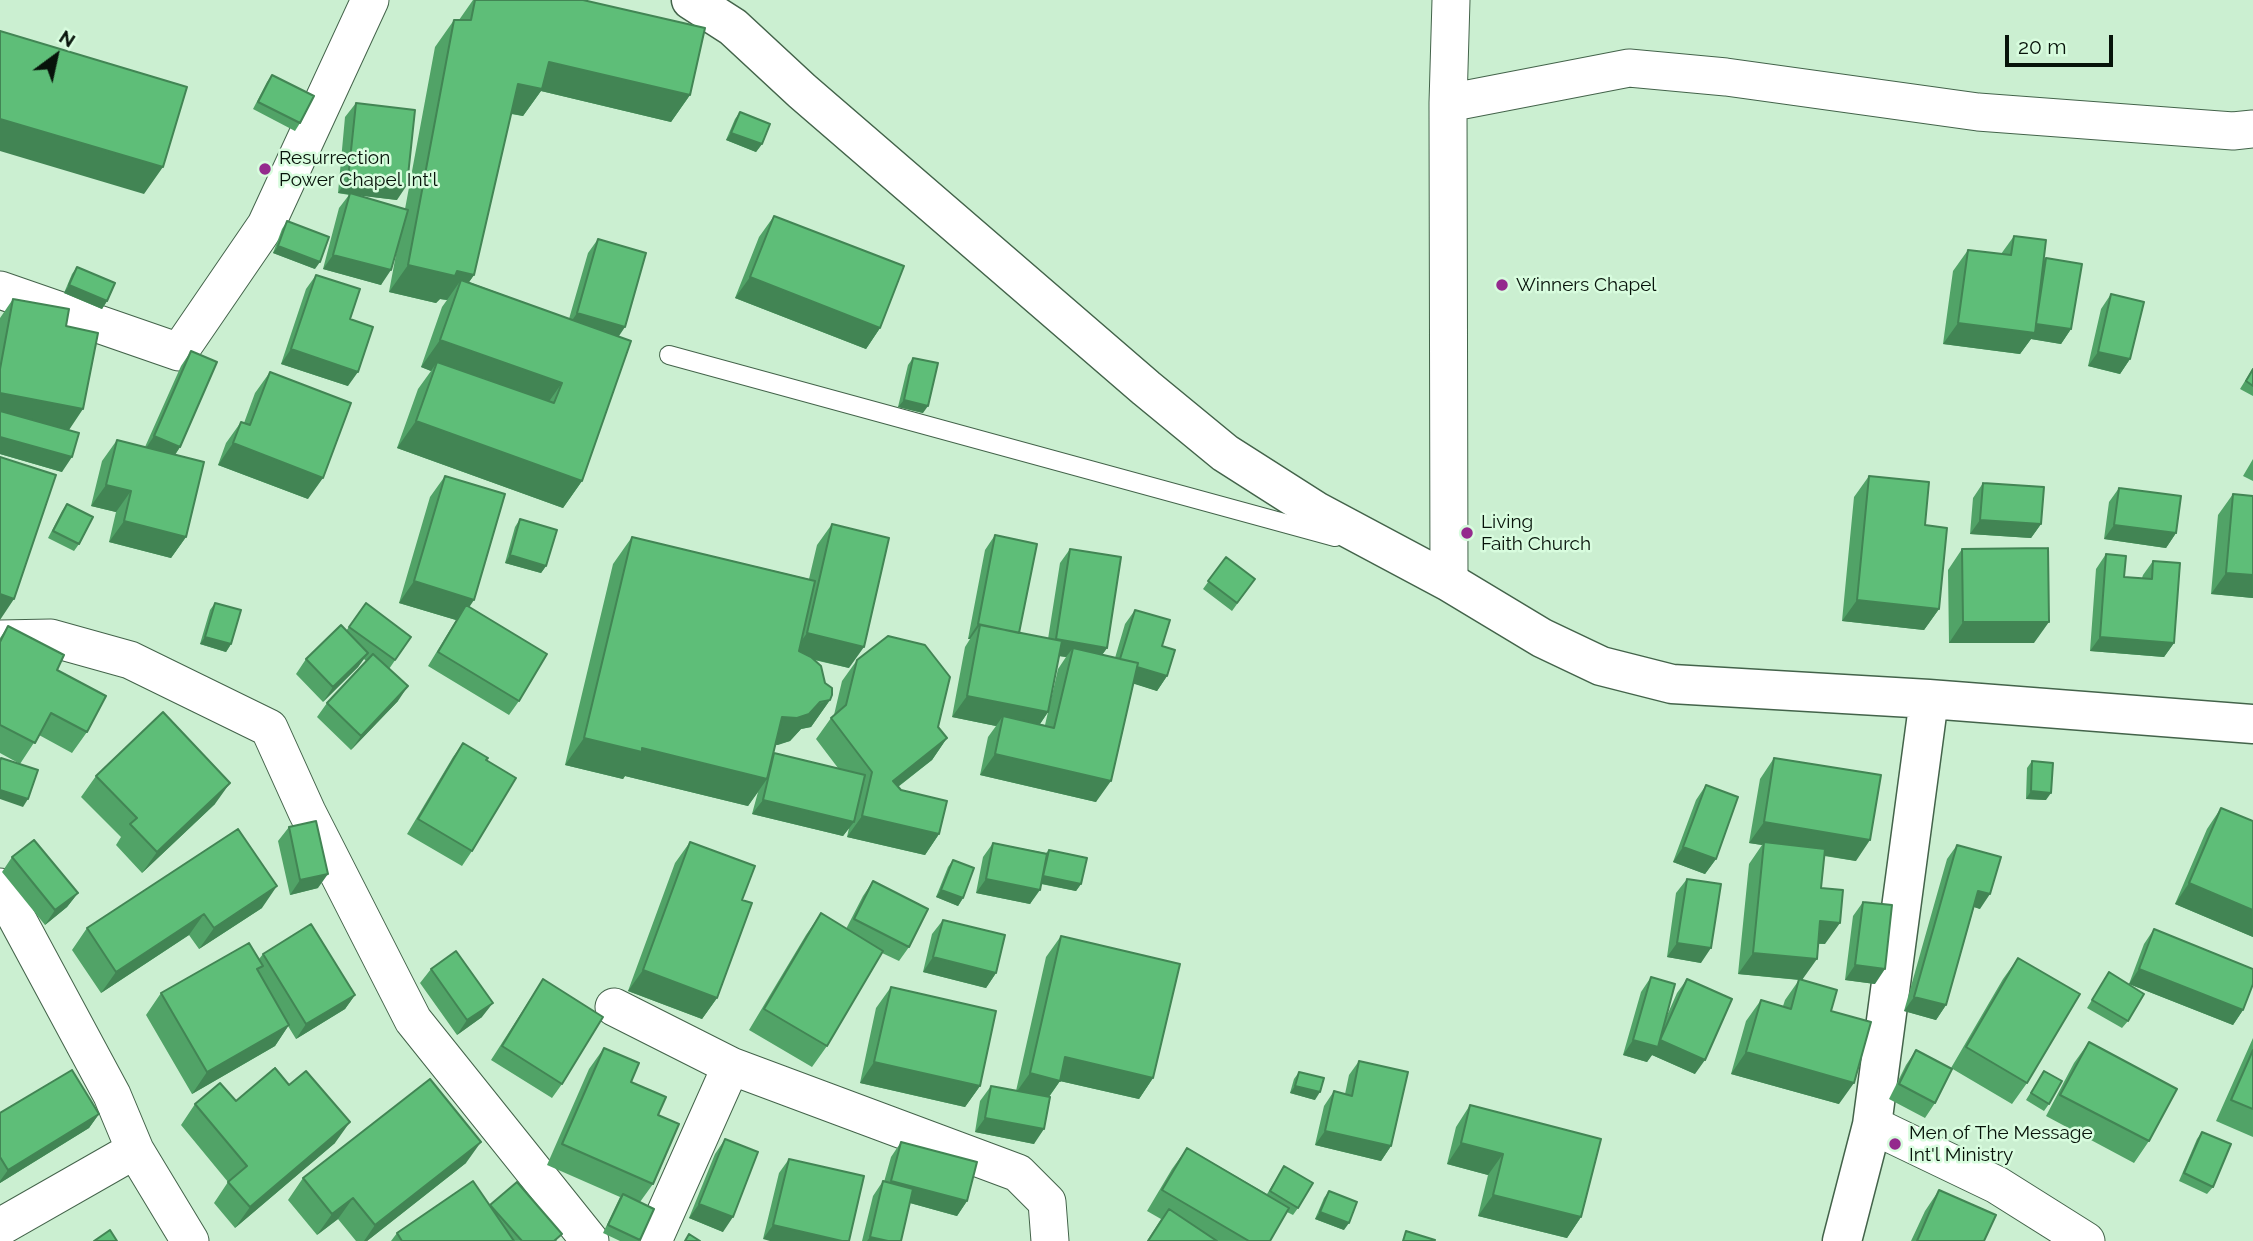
<!DOCTYPE html>
<style>
body{margin:0}
#map{position:relative;width:2253px;height:1241px;overflow:hidden;background:#cbefd1;font-family:Raleway,sans-serif}
canvas{display:block}
.north{position:absolute;left:21px;top:21px;width:70px;height:70px;-webkit-text-stroke:5px #d8fcde;paint-order:stroke;rotate:33deg;font-size:19px;font-weight:700;line-height:28px;text-align:center;color:#07130a}
.north::after{content:'';display:block;margin:auto;width:24px;height:32px;background:#07130a;clip-path:polygon(50% 0,100% 100%,50% 72%,0 100%)}
.scale{position:absolute;left:2005px;top:35px;width:108px;height:32px;box-sizing:border-box;border:4px solid #07130a;border-top:0;padding-left:9px;font-size:21px;line-height:24px;white-space:nowrap;color:#07130a;-webkit-text-stroke:5px #d8fcde;paint-order:stroke}
</style>
<div id="map">
<canvas width="2253" height="1241"></canvas>
<div class="north">N</div>
<div class="scale">20 m</div>
</div>
<script>
const ctx = document.querySelector('canvas').getContext('2d');
ctx.lineJoin = 'round';
function shape(rows) {
  const path = new Path2D();
  for (const r of rows) {
    path.moveTo(r[0], r[1]);
    for (let i = 2; i < r.length; i += 2) path.lineTo(r[i], r[i + 1]);
  }
  return path;
}
function strokePath(path, color, width, dash) {
  ctx.strokeStyle = color;
  ctx.lineWidth = width;
  ctx.lineCap = dash ? 'butt' : 'round';
  ctx.setLineDash(dash || []);
  ctx.stroke(path);
}
function fill(path, color) {
  ctx.fillStyle = color;
  ctx.fill(path, 'evenodd');
}
function write(font, color, halo, rows, align = 'center') {
  ctx.font = font + ' Raleway,sans-serif';
  ctx.lineWidth = 5;
  ctx.setLineDash([]);
  ctx.textBaseline = 'middle';
  ctx.strokeStyle = halo;
  ctx.fillStyle = color;
  for (const [text, x, y, turn = 0] of rows) {
    ctx.save();
    ctx.translate(x, y);
    ctx.rotate((+turn || 0) * Math.PI / 180);
    ctx.textAlign = isNaN(turn) ? turn : align;
    if (halo) ctx.strokeText(text, 0, 0);
    ctx.fillText(text, 0, 0);
    ctx.restore();
  }
}
const lane = shape([
 [669,355,1335,537]
]);
const street = shape([
 [1448,103,1629,68,1726,77,1978,112,2233,131,2253,129],
 [0,290,179,352,266,225,370,0],
 [1449,582,1448,103,1451,0],
 [0,639,51,638,130,660,269,728,307,812,413,1020,590,1241],
 [0,887,112,1095,135,1150],
 [614,1007,731,1066,1018,1173,1047,1202,1050,1241],
 [1872,1125,1997,1185,2086,1241],
 [0,1227,135,1150,190,1241],
 [653,1241,731,1066]
]);
const secondary = shape([
 [691,0,733,27,802,91,1146,388,1225,453,1316,511,1449,582,1542,638,1601,666,1672,684,1929,699,2253,724],
 [1842,1241,1872,1125,1929,699]
]);
strokePath(lane, '#43634a', 20);
strokePath(street, '#43634a', 39);
strokePath(secondary, '#43634a', 41);
strokePath(lane, '#fff', 18);
strokePath(street, '#fff', 37);
strokePath(secondary, '#fff', 38);
fill(shape([
 [473,0,583,0,690,95,671,122,541,91,523,116,511,114,474,275,469,282,569,319,588,253,598,239,618,336,582,481,563,508,397,448,418,389,431,371,421,367,442,307,447,300,440,299,436,303,389,292,397,249,381,285,323,269,339,208,349,195,338,193,345,117,356,103,397,200,357,195,405,209,435,47,454,20,459,20],
 [272,75,300,123,295,131,253,109,267,82],
 [740,112,762,144,756,152,726,140,735,119],
 [774,216,880,328,866,349,735,298,759,237],
 [287,221,315,269,273,253,282,229],
 [2014,236,2044,261,2046,258,2071,329,2061,344,2031,339,2020,354,1943,344,1953,271,1968,250,2001,254],
 [77,267,107,301,102,309,64,293,72,274],
 [316,275,350,319,348,386,281,364,306,289],
 [2111,294,2130,359,2120,374,2088,366,2101,309],
 [13,299,66,326,69,430,62,472,0,454,0,318],
 [191,351,180,447,175,455,186,537,171,558,109,542,116,512,91,506,102,461,117,440,145,447,181,366],
 [913,358,923,413,898,407,908,365],
 [2253,368,2253,396,2240,389],
 [270,372,308,499,218,465,226,443,241,422,244,423,255,393],
 [2253,459,2253,481,2243,476],
 [445,476,469,607,519,701,509,715,428,666,456,620,399,603,430,497],
 [1869,476,1925,525,1939,609,1924,630,1842,621,1854,497],
 [1983,483,2041,524,2031,538,1970,534,1973,498],
 [2119,488,2176,533,2166,548,2104,539,2109,502],
 [2233,494,2253,598,2211,594,2218,515],
 [67,504,79,544,74,551,48,538,62,511],
 [520,519,546,566,541,573,505,563,515,527],
 [832,524,849,668,814,660,830,700,811,727,801,729,790,741,775,745,773,755,838,768,816,739,831,718,834,715,842,681,857,660,938,727,947,738,932,760,898,787,939,834,925,855,847,837,849,828,843,836,752,814,758,792,748,806,625,776,623,779,565,765,613,564,632,537,809,579,817,545],
 [995,535,1019,633,1048,639,1060,563,1070,549,1107,648,1102,655,1115,658,1125,624,1135,610,1162,646,1167,676,1157,691,1133,683,1096,802,980,775,988,737,996,726,952,717,965,647,970,639,968,639,985,550],
 [1059,656,1066,657,1058,669,1050,704],
 [1048,712,1045,725,1040,724],
 [1962,549,2034,643,1949,643,1948,570],
 [2106,554,2124,577,2142,578,2143,575,2153,561,2174,643,2164,657,2090,651,2096,569],
 [1226,557,1255,579,1232,611,1203,589],
 [215,603,231,644,226,652,200,644,210,610],
 [366,603,411,637,389,669,398,701,351,750,317,717,327,703,366,661,364,659,358,667,323,702,296,674,306,659,346,631],
 [8,626,57,670,87,732,72,753,39,735,20,764,0,753,0,638],
 [463,743,486,760,472,851,462,866,407,834,453,757],
 [1774,758,1856,861,1824,856,1821,888,1825,944,1818,944,1802,980,1831,1011,1839,1104,1731,1074,1746,1021,1761,1000,1783,1006,1785,1000,1799,980,1738,974,1749,864,1762,845,1749,843,1760,779],
 [2032,761,2046,800,2026,799,2027,768],
 [96,776,215,804,142,873,116,845,121,837,81,797],
 [1706,785,1716,859,1705,874,1673,862,1696,800],
 [2221,808,2253,821,2253,937,2175,904,2207,829],
 [289,827,318,888,290,895,278,841],
 [690,842,742,900,717,998,702,1019,628,991,675,863],
 [993,843,1046,853,1049,850,1081,884,1076,891,1041,884,1030,904,976,893,983,857],
 [1957,845,1980,909,1974,907,1946,1005,1936,1020,1904,1011,1947,859],
 [12,857,78,893,67,907,45,925,2,872],
 [953,860,963,898,958,906,936,897,948,867],
 [1687,879,1701,963,1667,957,1676,893],
 [873,881,909,947,899,961,882,953,827,1046,812,1067,749,1030,806,935,821,913,846,929,863,896],
 [1863,902,1875,984,1845,980,1853,916],
 [262,908,199,949,189,935,101,993,72,950,87,928],
 [943,920,996,973,986,988,923,972,932,934],
 [2154,929,2243,1010,2233,1025,2129,984,2144,944],
 [1061,936,1153,1078,1139,1099,1060,1081,1049,1097,1034,1144,975,1132,980,1101,991,1086,1016,1091,1046,957],
 [263,954,355,995,345,1009,296,1039,288,1026,275,1046,192,1094,146,1015,161,993,259,959],
 [2018,958,2027,1083,2012,1104,1951,1068,2003,979],
 [431,969,482,1017,457,1035,420,983],
 [2109,972,2128,1021,2122,1028,2087,1008],
 [1651,977,1665,1020,1677,993,1687,979,1695,1074,1652,1055,1647,1062,1623,1055,1641,992],
 [543,979,562,1084,552,1098,491,1060],
 [891,987,980,1086,965,1107,860,1083,876,1008],
 [2253,1038,2253,1137,2216,1121],
 [2089,1042,2149,1141,2134,1163,2046,1116,2074,1063],
 [604,1048,658,1115,653,1184,640,1202,639,1241,620,1241,603,1233,620,1197,547,1165,589,1069],
 [1916,1050,1935,1103,1925,1118,1889,1099,1906,1065],
 [1359,1061,1391,1146,1381,1161,1315,1145,1324,1106,1334,1091,1345,1094,1349,1075],
 [2044,1071,2049,1104,2044,1111,2026,1100],
 [1299,1072,1315,1100,1290,1093,1294,1079],
 [236,1101,335,1143,235,1228,214,1203,228,1182,181,1125,195,1104],
 [1470,1105,1581,1217,1567,1238,1478,1216,1488,1175,1447,1164,1456,1127],
 [0,1113,99,1114,89,1128,0,1183],
 [2202,1132,2213,1187,2207,1194,2179,1181,2197,1139],
 [725,1139,723,1232,689,1218,715,1154],
 [901,1142,967,1201,957,1216,910,1203,901,1241,862,1241,873,1196,883,1181,884,1182,891,1157],
 [1187,1148,1267,1194,1284,1166,1298,1208,1293,1215,1287,1212,1270,1241,1147,1241,1161,1219,1147,1211,1172,1169],
 [789,1159,864,1176,763,1239,779,1173],
 [466,1163,367,1241,356,1241,338,1219,317,1235,288,1200,303,1178],
 [517,1182,557,1241,391,1241,397,1233,490,1206],
 [1939,1190,1984,1241,1911,1241,1925,1211],
 [1329,1191,1344,1230,1315,1219,1324,1198]
]), '#51a367');
fill(shape([
 [549,62,690,95,671,122,541,91,523,116,499,111,518,84],
 [0,119,163,167,144,194,0,151],
 [731,133,762,144,756,152,726,140],
 [348,179,407,185,397,200,338,193],
 [278,246,320,262,315,269,273,253],
 [333,255,391,270,381,285,323,269],
 [408,265,457,271,474,275,455,302,461,280,447,300,440,299,436,303,389,292],
 [750,277,880,328,866,349,735,298],
 [69,285,107,301,102,309,64,293],
 [577,313,625,327,615,342,567,328],
 [1958,323,2036,324,2071,329,2061,344,2031,339,2020,354,1943,344],
 [440,340,562,383,543,410,437,362,431,371,421,367],
 [291,349,358,372,348,386,281,364],
 [2098,352,2130,359,2120,374,2088,366],
 [0,393,83,409,69,430,0,417],
 [904,400,928,406,923,413,898,407],
 [416,421,582,481,563,508,397,448],
 [154,436,180,447,170,462,144,451],
 [0,437,72,457,62,472,0,454],
 [233,443,323,478,308,499,218,465],
 [106,485,131,491,116,512,91,506],
 [1980,520,2041,524,2031,538,1970,534],
 [124,521,186,537,171,558,109,542],
 [2114,525,2176,533,2166,548,2104,539],
 [510,555,546,566,541,573,505,563],
 [2226,573,2253,575,2253,598,2211,594],
 [414,581,474,600,460,621,466,605,456,620,399,603],
 [0,594,14,599,0,620],
 [1857,600,1939,609,1924,630,1842,621],
 [1963,622,2049,622,2034,643,1949,643],
 [978,624,1019,633,980,625,970,639,968,639],
 [807,633,864,647,849,668,792,654],
 [205,637,231,644,226,652,200,644],
 [2100,637,2174,643,2164,657,2090,651],
 [1056,639,1107,648,1097,662,1073,648,1066,657,1045,654],
 [368,653,358,667,323,702,333,687],
 [1119,661,1167,676,1157,691,1109,676],
 [408,686,398,701,351,750,361,736],
 [967,696,1048,712,1034,733,1003,716,996,726,952,717],
 [830,700,811,727,801,729,790,741,778,745,763,744,782,717],
 [584,738,642,748,767,779,748,806,625,776,623,779,565,765],
 [947,738,932,760,878,802,893,781],
 [995,754,1111,781,1096,802,980,775],
 [230,783,215,804,142,873,157,852],
 [0,790,28,799,23,807,0,799],
 [2031,791,2051,793,2046,800,2026,799],
 [763,800,854,822,843,836,752,814],
 [862,816,939,834,925,855,847,837],
 [1764,822,1870,840,1856,861,1764,845,1764,842,1762,845,1749,843],
 [1683,847,1716,859,1705,874,1673,862],
 [328,874,318,888,290,895,300,880],
 [1043,876,1081,884,1076,891,1038,883],
 [986,879,1040,890,1030,904,976,893],
 [2189,883,2253,910,2253,937,2175,904],
 [277,886,262,908,199,949,214,928],
 [941,890,963,898,958,906,936,897],
 [1978,891,1990,894,1980,909,1968,905],
 [78,893,67,907,45,925,55,910],
 [204,914,189,935,101,993,116,972],
 [1820,921,1840,923,1825,944,1806,942],
 [1677,943,1711,948,1701,963,1667,957],
 [1753,953,1817,959,1802,980,1738,974],
 [933,957,996,973,986,988,923,972],
 [1855,965,1885,969,1875,984,1845,980],
 [2139,969,2243,1010,2233,1025,2129,984],
 [643,970,717,998,702,1019,628,991],
 [355,995,345,1009,296,1039,306,1024],
 [1914,997,1946,1005,1936,1020,1904,1011],
 [493,1003,482,1017,457,1035,467,1020],
 [289,1025,275,1046,192,1094,207,1072],
 [1633,1040,1660,1040,1705,1060,1695,1074,1652,1055,1647,1062,1623,1055],
 [1746,1052,1854,1083,1839,1104,1731,1074],
 [1065,1057,1153,1078,1139,1099,1051,1079],
 [874,1062,980,1086,965,1107,860,1083],
 [1030,1073,1060,1081,1045,1102,1015,1094],
 [1295,1086,1320,1092,1315,1100,1290,1093],
 [99,1114,89,1128,0,1183,0,1181,8,1170],
 [985,1118,1044,1129,1034,1144,975,1132],
 [350,1122,335,1143,235,1228,250,1207],
 [1325,1131,1391,1146,1381,1161,1315,1145],
 [481,1142,466,1163,367,1241,364,1241,375,1225],
 [1461,1143,1503,1154,1488,1175,1447,1164],
 [891,1181,967,1201,957,1216,881,1195],
 [1493,1195,1581,1217,1567,1238,1478,1216],
 [353,1198,338,1219,317,1235,332,1214],
 [699,1204,733,1217,723,1232,689,1218],
 [1320,1212,1349,1223,1344,1230,1315,1219],
 [773,1225,842,1241,770,1241,763,1239],
 [870,1237,888,1241,867,1241]
]), '#428554');
const building = shape([
 [475,0,583,0,705,28,690,95,549,62,542,89,518,84,474,275,457,271,455,276,408,265,454,20,471,20,475,0],
 [0,31,187,87,163,167,0,119,0,31],
 [272,75,314,96,300,123,258,102,272,75],
 [356,103,415,110,407,185,348,179,356,103],
 [740,112,770,124,762,144,731,133,740,112],
 [350,193,408,210,391,270,333,255,350,193],
 [774,216,904,266,880,328,750,277,774,216],
 [287,221,329,237,320,262,278,246,287,221],
 [2014,236,2046,240,2035,333,1958,323,1968,250,2011,255,2014,236],
 [598,239,646,253,625,327,577,313,598,239],
 [2046,258,2082,264,2071,329,2036,324,2046,258],
 [77,267,115,283,107,301,69,285,77,267],
 [316,275,360,289,350,319,373,327,358,372,291,349,316,275],
 [461,280,631,341,582,481,416,421,437,362,554,403,562,383,440,340,461,280],
 [2111,294,2144,302,2130,359,2098,352,2111,294],
 [13,299,69,309,66,326,98,333,83,409,0,393,0,369,13,299],
 [191,351,217,362,180,447,154,436,191,351],
 [913,358,938,363,928,406,904,400,913,358],
 [2253,369,2253,386,2246,381,2253,369],
 [270,372,351,403,323,478,233,443,241,422,250,425,270,372],
 [0,411,79,433,72,457,0,437,0,411],
 [117,440,204,462,186,537,124,521,131,491,106,485,117,440],
 [0,457,56,475,14,599,0,594,0,457],
 [445,476,505,494,474,600,414,581,445,476],
 [1869,476,1929,482,1925,525,1947,528,1939,609,1857,600,1869,476],
 [1983,483,2044,487,2041,524,1980,520,1983,483],
 [2119,488,2181,496,2176,533,2114,525,2119,488],
 [2233,494,2253,496,2253,575,2226,573,2233,494],
 [67,504,93,517,79,544,53,531,67,504],
 [520,519,557,530,546,566,510,555,520,519],
 [832,524,889,538,864,647,807,633,832,524],
 [995,535,1037,544,1019,633,978,624,995,535],
 [632,537,815,581,799,651,811,657,821,666,825,683,832,688,832,695,830,700,820,702,809,714,797,718,782,717,767,779,642,748,642,752,584,738,632,537],
 [2048,548,2049,622,1963,622,1962,549,2048,548],
 [1070,549,1121,557,1107,648,1056,639,1070,549],
 [2106,554,2126,556,2124,577,2152,579,2153,561,2180,563,2174,643,2100,637,2106,554],
 [1226,557,1255,579,1237,603,1208,581,1226,557],
 [215,603,241,610,231,644,205,637,215,603],
 [366,603,411,637,395,660,349,627,366,603],
 [466,605,547,654,519,701,438,652,466,605],
 [1135,610,1170,620,1162,646,1175,650,1167,676,1137,667,1138,663,1120,659,1135,610],
 [341,625,368,653,333,687,306,659,341,625],
 [980,625,1062,641,1048,712,967,696,980,625],
 [8,626,64,655,57,670,106,696,87,732,51,713,35,743,0,725,0,642,8,626],
 [888,636,925,645,950,677,938,727,947,738,893,781,901,790,947,801,939,834,862,816,872,772,831,718,846,705,857,660,888,636],
 [1073,648,1138,663,1111,781,995,754,1003,716,1054,728,1073,648],
 [373,654,408,686,361,736,327,703,373,654],
 [163,712,230,783,157,852,130,824,137,818,96,776,163,712],
 [463,743,488,758,486,760,516,778,472,851,418,819,463,743],
 [774,753,865,775,854,822,763,800,774,753],
 [1,758,38,770,28,799,0,790,0,761,1,758],
 [1774,758,1881,775,1870,840,1764,822,1774,758],
 [2032,761,2053,763,2051,793,2031,791,2032,761],
 [1706,785,1738,797,1716,859,1683,847,1706,785],
 [2221,808,2253,821,2253,910,2189,883,2221,808],
 [316,821,328,874,300,880,289,827,316,821],
 [238,829,277,886,214,928,204,914,116,972,87,928,238,829],
 [34,840,78,893,55,910,12,857,34,840],
 [690,842,755,866,742,900,752,903,717,998,643,970,690,842],
 [1764,842,1825,849,1821,888,1843,890,1840,923,1820,921,1817,959,1753,953,1764,842],
 [993,843,1047,854,1040,890,986,879,993,843],
 [1957,845,2001,857,1990,894,1978,891,1946,1005,1914,997,1957,845],
 [1049,850,1087,858,1081,884,1043,876,1049,850],
 [953,860,974,868,963,898,941,890,953,860],
 [1687,879,1721,884,1711,948,1677,943,1687,879],
 [873,881,928,909,909,947,854,919,873,881],
 [1863,902,1892,905,1885,969,1855,965,1863,902],
 [821,913,883,951,827,1046,764,1009,821,913],
 [943,920,1005,935,996,973,933,957,943,920],
 [311,924,355,995,306,1024,263,954,311,924],
 [2154,929,2253,969,2253,984,2243,1010,2139,969,2154,929],
 [1061,936,1180,964,1153,1078,1065,1057,1060,1081,1030,1073,1061,936],
 [249,943,263,966,257,969,289,1025,207,1072,161,993,249,943],
 [456,951,493,1003,467,1020,431,969,456,951],
 [2018,958,2080,994,2027,1083,1966,1047,2018,958],
 [2109,972,2144,994,2128,1021,2092,1000,2109,972],
 [1651,977,1675,984,1658,1047,1633,1040,1651,977],
 [543,979,603,1017,562,1084,502,1046,543,979],
 [1687,979,1732,999,1705,1060,1660,1040,1687,979],
 [1799,979,1837,990,1831,1011,1871,1022,1854,1083,1746,1052,1761,1000,1791,1009,1799,979],
 [891,987,996,1011,980,1086,874,1062,891,987],
 [2089,1042,2177,1089,2149,1141,2060,1095,2089,1042],
 [604,1048,639,1063,631,1082,666,1097,658,1115,679,1124,653,1184,562,1144,604,1048],
 [1916,1050,1952,1069,1935,1103,1899,1084,1916,1050],
 [2253,1050,2253,1109,2231,1100,2253,1050],
 [1359,1061,1408,1072,1391,1146,1325,1131,1334,1091,1352,1096,1359,1061],
 [275,1068,289,1085,306,1071,350,1122,250,1207,228,1182,247,1166,195,1104,220,1083,236,1101,275,1068],
 [72,1070,99,1114,8,1170,0,1157,0,1113,72,1070],
 [2044,1071,2062,1081,2049,1104,2031,1093,2044,1071],
 [1299,1072,1324,1078,1320,1092,1295,1086,1299,1072],
 [430,1079,481,1142,375,1225,353,1198,332,1214,303,1178,430,1079],
 [991,1086,1050,1097,1044,1129,985,1118,991,1086],
 [1470,1105,1601,1139,1581,1217,1493,1195,1503,1154,1461,1143,1470,1105],
 [2202,1132,2231,1144,2213,1187,2184,1173,2202,1132],
 [725,1139,758,1152,733,1217,699,1204,725,1139],
 [901,1142,977,1162,967,1201,891,1181,901,1142],
 [1187,1148,1289,1208,1270,1241,1249,1241,1162,1190,1187,1148],
 [789,1159,864,1176,849,1241,842,1241,773,1225,789,1159],
 [1284,1166,1313,1183,1298,1208,1270,1191,1284,1166],
 [473,1181,514,1241,402,1241,397,1233,473,1181],
 [883,1181,913,1189,901,1241,888,1241,870,1237,883,1181],
 [517,1182,562,1234,554,1241,522,1241,490,1205,517,1182],
 [1939,1190,1996,1215,1984,1241,1917,1241,1939,1190],
 [1329,1191,1357,1202,1349,1223,1320,1212,1329,1191],
 [623,1194,654,1209,640,1240,608,1225,623,1194],
 [1169,1209,1217,1241,1148,1241,1169,1209],
 [110,1230,117,1241,94,1241,110,1230],
 [1406,1231,1435,1240,1434,1241,1403,1241,1406,1231],
 [689,1234,700,1241,685,1241,689,1234]
]);
fill(building, '#5ebe78');
strokePath(building, '#428554', 2);
for (const [x, y, r, color] of [
 [265,169,7,"#942a8d"],
 [1502,285,7,"#942a8d"],
 [1467,533,7,"#942a8d"],
 [1895,1144,7,"#942a8d"]
]) {
  const dot = new Path2D();
  dot.arc(x, y, r, 0, 2 * Math.PI);
  ctx.fillStyle = color;
  ctx.fill(dot);
  strokePath(dot, '#d8fcde', 2.5);
}
write('19px', '#07130a', '#d8fcde', [
 ["Resurrection",279,158],
 ["Power Chapel Int'l",279,180],
 ["Winners Chapel",1516,285],
 ["Living",1481,522],
 ["Faith Church",1481,544],
 ["Men of The Message",1909,1133],
 ["Int'l Ministry",1909,1155]
], 'left');
</script>
